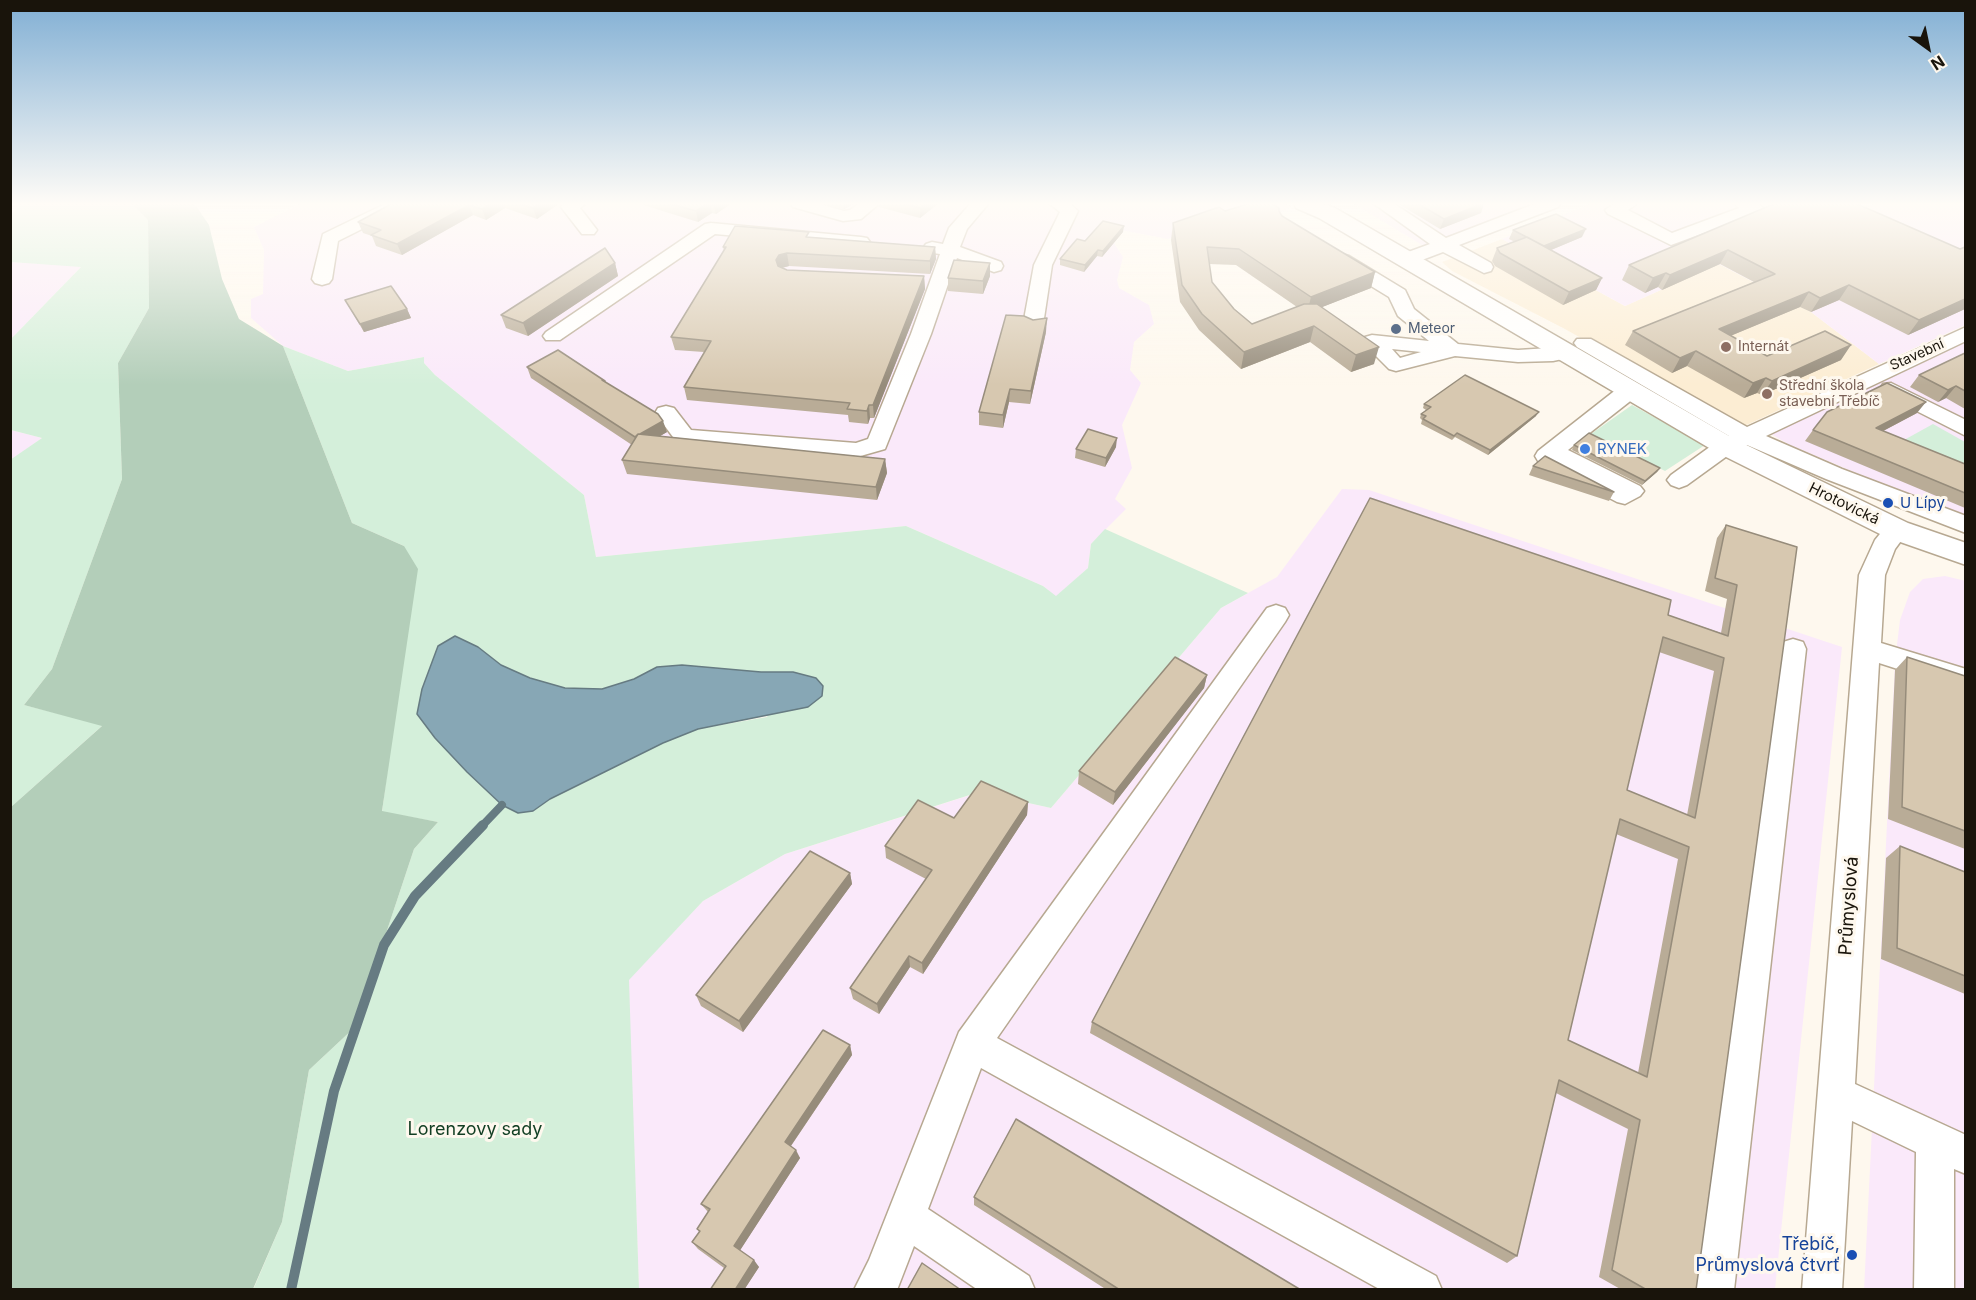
<!DOCTYPE html>
<meta charset="utf-8">
<style>
body{margin:0}
#map{position:relative;width:1976px;height:1300px;overflow:hidden;background:#fef8ee;font-family:Inter,sans-serif}
canvas{display:block}
.frame{position:absolute;inset:0;border:12px solid #19140b;pointer-events:none}
.north{position:absolute;left:1898px;top:18px;width:60px;height:60px;-webkit-text-stroke:4px #fef8ee;paint-order:stroke;rotate:147deg;font-size:16px;font-weight:700;line-height:24px;text-align:center;color:#19140b}
.north::after{content:'';display:block;margin:auto;width:21px;height:27px;background:#19140b;clip-path:polygon(50% 0,100% 100%,50% 72%,0 100%)}
</style>
<div id="map">
<canvas width="1976" height="1300"></canvas>
<div class="frame"></div>
<div class="north">N</div>
</div>
<script>
const ctx = document.querySelector('canvas').getContext('2d');
ctx.lineJoin = 'round';
function fill(path, color) {
  ctx.fillStyle = color;
  ctx.fill(path, 'evenodd');
}
function shape(rows) {
  const path = new Path2D();
  for (const r of rows) {
    path.moveTo(r[0], r[1]);
    for (let i = 2; i < r.length; i += 2) path.lineTo(r[i], r[i + 1]);
  }
  return path;
}
function strokePath(path, color, width, dash) {
  ctx.strokeStyle = color;
  ctx.lineWidth = width;
  ctx.lineCap = dash ? 'butt' : 'round';
  ctx.setLineDash(dash || []);
  ctx.stroke(path);
}
function write(font, color, halo, rows, align = 'center') {
  ctx.font = font + ' Inter,sans-serif';
  ctx.lineWidth = 6;
  ctx.setLineDash([]);
  ctx.textBaseline = 'middle';
  ctx.strokeStyle = halo;
  ctx.fillStyle = color;
  for (const [text, x, y, turn = 0] of rows) {
    ctx.save();
    ctx.translate(x, y);
    ctx.rotate((+turn || 0) * Math.PI / 180);
    ctx.textAlign = isNaN(turn) ? turn : align;
    if (halo) ctx.strokeText(text, 0, 0);
    ctx.fillText(text, 0, 0);
    ctx.restore();
  }
}
fill(shape([
 [1502,239,1625,306,1719,264,1811,312,1879,364,1740,428,1565,329,1452,271,1442,262]
]), '#fcedd3');
fill(shape([
 [302,203,1282,203,1293,207,1266,218,1216,223,1168,239,1121,230,1114,243,1123,257,1117,280,1119,288,1149,305,1154,324,1134,342,1130,370,1141,383,1122,425,1132,468,1115,499,1126,509,1091,544,1088,568,1056,597,1043,586,906,526,596,557,584,495,435,375,424,363,424,357,348,371,283,346,251,318,251,299,263,294,264,250,254,227],
 [1352,203,1539,203,1424,246],
 [1593,203,1858,203,1817,221,1827,225,1876,203,1965,203,1965,325,1879,364,1811,312,1719,264,1625,306,1502,239],
 [11,262,82,266,11,339],
 [1965,342,1965,519,1790,445,1771,434],
 [11,430,42,438,11,460],
 [1342,489,1369,490,1842,647,1775,1289,639,1289,628,980,703,901,785,854,980,792,1051,808,1221,608,1277,577],
 [1945,576,1966,581,1965,1289,1864,1290,1895,661,1900,620,1910,592,1923,579]
]), '#fae9fa');
fill(shape([
 [21,203,131,203,148,220,149,308,118,363,122,479,52,669,24,705,103,725,11,807,10,460,42,438,11,430,11,339,81,267,11,262,11,215],
 [283,346,348,371,424,357,424,363,435,375,584,495,596,557,906,526,1043,586,1056,596,1088,568,1091,544,1105,529,1248,593,1221,608,1051,808,979,792,785,854,703,901,629,980,639,1289,253,1290,282,1222,309,1070,355,1027,414,849,438,822,382,812,394,720,404,546,352,523],
 [438,646,478,647,501,665,530,678,565,688,602,689,634,679,657,667,682,665,761,672,793,672,767,717,698,729,663,743,550,799,533,811,518,813,502,805,467,772,417,714,422,689],
 [1632,405,1705,445,1665,471,1591,434],
 [1933,424,1965,442,1965,475,1895,445]
]), '#d4efda');
fill(shape([
 [131,203,194,203,209,225,222,279,239,319,283,346,352,523,404,546,418,569,382,811,438,822,414,849,355,1027,309,1070,282,1222,253,1289,11,1289,11,807,102,726,24,705,52,669,122,479,118,363,149,308,148,220]
]), '#b3ceb9');
const water = shape([
 [455,636,478,647,501,665,530,678,565,688,602,689,634,679,657,667,682,665,761,672,793,672,816,678,823,686,822,696,808,707,698,729,663,743,550,799,533,811,518,813,502,805,467,772,435,738,417,714,422,689,438,646,455,636]
]);
fill(water, '#87a7b5');
strokePath(water, '#667b82', 1.5);
strokePath(shape([
 [481,827,502,805]
]), '#667b82', 8);
strokePath(shape([
 [291,1290,334,1091,384,945,415,896,483,825]
]), '#667b82', 10);
const minor = shape([
 [387,203,409,203,406,207,338,241,332,279,329,283,322,285,315,283,312,279,323,234,387,203],
 [564,203,586,203,580,208,597,230,594,234,582,234,561,207,564,203],
 [790,203,817,203,844,211,850,210,860,203,880,203,861,219,843,221,793,207,790,203],
 [971,203,989,203,967,229,960,247,1001,262,1003,266,1001,270,994,272,957,258,931,334,885,449,857,457,684,443,676,441,655,413,658,408,666,406,674,408,691,430,856,443,868,439,911,334,940,254,926,252,923,248,926,244,932,242,943,244,949,228,971,203],
 [1049,203,1069,203,1078,211,1052,265,1043,325,1040,329,1033,331,1026,329,1023,325,1034,265,1060,212,1049,203],
 [1373,203,1393,203,1446,238,1537,203,1561,203,1558,207,1459,245,1491,263,1493,267,1491,271,1484,273,1443,252,1414,263,1400,263,1398,259,1400,255,1430,244,1373,203],
 [1615,203,1638,203,1628,210,1672,233,1739,208,1734,203,1757,203,1763,208,1760,212,1671,245,1608,214,1605,210,1615,203],
 [711,223,861,237,867,238,870,242,867,246,861,247,715,234,560,340,546,340,543,336,546,332,705,224,711,223],
 [1342,254,1349,256,1405,290,1414,309,1458,344,1518,350,1565,347,1572,349,1575,353,1572,357,1553,361,1518,362,1455,356,1396,371,1389,369,1365,345,1362,341,1365,337,1372,335,1429,341,1398,316,1389,297,1335,264,1333,260,1335,256,1342,254],
 [1392,349,1421,352,1400,358,1392,349],
 [1966,327,1966,341,1766,436,1842,469,1966,516,1966,533,1826,479,1747,445,1734,451,1687,485,1679,488,1671,485,1667,480,1671,475,1718,441,1729,436,1577,347,1574,343,1577,339,1591,339,1747,427,1966,327],
 [1891,383,1966,420,1966,436,1883,394,1880,389,1883,384,1891,383],
 [1630,384,1638,385,1641,390,1638,395,1568,450,1640,486,1644,491,1640,496,1625,504,1617,502,1538,461,1535,456,1538,451,1622,385,1630,384],
 [1897,522,1906,524,1909,530,1895,549,1885,575,1881,643,1966,669,1966,691,1879,663,1855,1084,1966,1135,1966,1174,1954,1169,1954,1290,1914,1290,1916,1152,1852,1121,1842,1290,1802,1290,1859,575,1875,540,1888,524,1897,522],
 [1276,605,1285,608,1289,615,1285,622,997,1038,1436,1276,1442,1290,1381,1290,981,1068,928,1209,1029,1276,1035,1290,978,1290,914,1246,897,1290,854,1290,869,1260,959,1032,1267,608,1276,605],
 [1793,639,1803,642,1806,649,1734,1290,1694,1290,1780,649,1783,642,1793,639]
]);
const major = shape([
 [1294,203,1321,203,1335,208,1736,440,1908,523,1966,543,1966,565,1886,537,1716,452,1319,218,1296,208,1294,203]
]);
strokePath(minor, '#b7a891', 3);
strokePath(major, '#b7a891', 3);
fill(minor, '#fff');
fill(major, '#fff');
fill(shape([
 [393,203,560,203,537,219,505,208,486,220,473,215,402,255,376,246,372,236,363,233,358,222],
 [637,203,732,203,716,214,712,213,698,222],
 [818,203,856,203,844,209],
 [879,203,939,203,920,218,879,207],
 [1397,203,1484,203,1481,213,1440,229],
 [1767,203,1858,203,1856,204,1965,309,1908,335,1839,300,1811,312,1800,307,1730,336,1767,356,1841,360,1762,395,1757,393,1744,398,1687,366,1672,373,1625,345,1633,331,1754,282,1720,264,1662,290,1658,287,1645,293,1622,280,1629,265,1772,205],
 [1225,211,1279,211,1282,216,1375,272,1371,288,1322,307,1374,364,1351,372,1310,342,1241,369,1199,330,1180,302,1171,240,1173,223],
 [1209,264,1236,265,1297,307,1252,324,1234,309,1212,282],
 [1513,230,1582,237,1551,250,1602,278,1596,290,1563,305,1495,266,1492,261,1497,248,1515,242,1509,239],
 [1123,232,1102,257,1097,256,1084,272,1060,265,1060,259,1085,241],
 [810,237,935,247,936,259,930,274,789,266,782,268,787,270,924,276,925,289,874,418,870,418,868,424,849,422,848,415,687,400,684,387,704,352,675,350,671,337,724,251,723,247],
 [615,263,618,276,528,336,506,328,501,315],
 [990,276,983,294,948,291,948,278],
 [345,300,407,309,411,318,364,332],
 [1046,332,1030,404,1009,402,1003,428,979,425,979,412],
 [1965,353,1965,409,1946,398,1938,402,1910,387,1919,375],
 [527,367,605,381,606,382,667,432,660,436,885,459,887,473,877,500,627,474,622,460,632,445,531,378],
 [1424,404,1536,416,1488,455,1455,437,1452,440,1421,424,1422,420,1420,418,1421,414,1426,410,1423,408],
 [1917,413,1883,431,1965,464,1965,508,1805,441,1813,430],
 [1574,445,1660,468,1657,472,1642,485,1572,450],
 [1116,447,1105,467,1075,458,1076,449],
 [1533,466,1614,492,1609,501,1529,475],
 [1726,525,1797,547,1696,1290,1622,1290,1599,1277,1628,1129,1556,1093,1517,1256,1507,1263,1090,1033,1092,1022,1668,615,1721,633,1727,599,1705,591,1717,538],
 [1659,652,1714,671,1687,815,1627,790],
 [1616,834,1678,859,1638,1073,1568,1040],
 [1907,657,1965,676,1965,849,1888,819,1895,670],
 [1207,675,1204,688,1113,805,1078,784,1079,771],
 [1028,802,1027,815,923,974,910,967,879,1014,853,999,850,988,926,879,886,858,885,846,954,818],
 [1900,846,1965,872,1965,994,1881,959,1886,858],
 [850,873,852,884,743,1032,701,1006,696,995],
 [850,1045,852,1055,791,1146,800,1158,740,1250,759,1267,744,1290,710,1290,724,1268,698,1249,692,1242,699,1232,697,1229,708,1212,701,1204],
 [974,1197,1301,1290,1107,1290,974,1205]
]), '#b9ac97');
fill(shape([
 [492,203,503,203,505,208,486,220,482,209],
 [541,203,560,203,537,219,533,208],
 [709,203,710,203,712,213,698,222,696,211],
 [713,203,732,203,716,214],
 [844,203,856,203,844,209],
 [925,203,939,203,920,218,920,208],
 [1484,203,1481,213,1440,229,1444,219],
 [469,205,473,215,402,255,397,244],
 [1124,226,1123,232,1102,257,1103,251],
 [1586,229,1582,237,1539,255,1542,246],
 [935,247,936,259,930,274,930,261],
 [1098,250,1097,256,1084,272,1085,265],
 [1728,250,1720,264,1662,290,1670,275],
 [787,253,789,266,781,268,778,273,776,260,779,255],
 [615,263,618,276,528,336,523,323],
 [990,263,990,276,983,294,983,281],
 [1375,272,1371,288,1307,313,1311,297],
 [1666,273,1658,287,1645,293,1653,278],
 [924,276,925,289,874,418,873,405],
 [1602,278,1596,290,1563,305,1569,292],
 [1849,285,1839,300,1811,312,1820,298],
 [1809,292,1800,307,1711,344,1719,329],
 [1965,299,1965,309,1908,335,1919,320],
 [407,309,411,318,364,332,360,324],
 [1047,318,1046,332,1030,404,1031,391],
 [1314,326,1310,342,1241,369,1244,352],
 [1851,345,1841,360,1762,395,1772,381],
 [1379,347,1374,364,1351,372,1356,355],
 [1696,351,1687,366,1672,373,1680,358],
 [1766,378,1757,393,1744,398,1753,383],
 [1956,386,1946,398,1938,402,1948,390],
 [1010,389,1009,402,1003,428,1003,415],
 [1926,402,1917,413,1868,439,1876,428],
 [869,405,870,418,868,424,867,411],
 [1539,412,1536,416,1488,455,1490,450],
 [663,421,667,432,638,449,635,437],
 [1117,438,1116,447,1105,467,1106,458],
 [885,459,887,473,877,500,876,487],
 [1660,468,1657,472,1642,485,1645,481],
 [1207,675,1204,688,1113,805,1115,792],
 [1028,802,1027,815,923,974,922,963],
 [850,873,852,884,743,1032,739,1021],
 [909,956,910,967,879,1014,877,1004],
 [850,1045,852,1055,788,1150,785,1142],
 [796,1150,800,1158,739,1252,734,1246],
 [754,1260,759,1267,744,1290,735,1290]
]), '#968c7b');
const building = shape([
 [393,203,492,203,482,209,469,205,397,244,371,235,381,230,358,222,393,203],
 [517,203,541,203,533,208,517,203],
 [668,203,709,203,696,211,668,203],
 [903,203,925,203,920,208,903,203],
 [1251,203,1271,203,1279,208,1279,211,1282,216,1375,272,1311,297,1239,249,1207,247,1212,282,1234,309,1252,324,1304,304,1317,304,1379,347,1356,355,1314,326,1244,352,1202,314,1182,285,1173,223,1219,207,1225,211,1251,203],
 [1417,203,1484,203,1444,219,1417,203],
 [1776,203,1855,203,1960,249,1965,247,1965,299,1919,320,1849,285,1820,298,1809,292,1719,329,1767,356,1825,331,1851,345,1772,381,1766,378,1753,383,1696,351,1680,358,1633,331,1775,274,1728,250,1670,275,1666,273,1653,278,1629,265,1776,203],
 [1556,214,1586,229,1544,246,1513,230,1556,214],
 [1103,221,1124,226,1103,251,1098,250,1085,265,1060,259,1077,239,1085,241,1103,221],
 [735,226,809,232,806,237,935,247,930,261,787,253,779,255,776,260,778,266,787,270,924,276,873,405,869,405,867,411,847,409,850,403,684,387,711,341,671,337,726,247,723,247,735,226],
 [1527,237,1602,278,1569,292,1500,253,1497,248,1527,237],
 [605,248,615,263,523,323,501,315,605,248],
 [954,260,990,263,983,281,948,278,954,260],
 [391,286,407,309,360,324,345,300,391,286],
 [1006,315,1024,316,1033,320,1047,318,1031,391,1010,389,1003,415,979,412,1006,315],
 [558,350,605,381,602,380,658,414,663,421,640,434,638,434,635,437,527,367,558,350],
 [1965,353,1965,391,1956,386,1948,390,1919,375,1965,353],
 [1465,375,1539,412,1490,450,1457,433,1454,436,1423,419,1426,416,1421,414,1431,407,1424,404,1465,375],
 [1887,383,1926,402,1876,428,1965,464,1965,493,1813,430,1827,412,1887,383],
 [1088,429,1117,438,1106,458,1076,449,1088,429],
 [1589,433,1660,468,1645,481,1574,445,1589,433],
 [638,434,885,459,876,487,622,460,638,434],
 [1545,456,1614,492,1533,466,1545,456],
 [1370,498,1671,600,1668,615,1728,636,1737,585,1715,578,1726,525,1797,547,1696,1290,1647,1290,1612,1270,1640,1120,1559,1080,1517,1256,1092,1022,1370,498],
 [1663,637,1724,658,1695,818,1627,790,1663,637],
 [1620,819,1689,847,1647,1077,1568,1040,1620,819],
 [1175,657,1207,675,1115,792,1079,771,1175,657],
 [1907,657,1965,676,1965,831,1902,807,1907,657],
 [981,781,1028,802,922,963,909,956,877,1004,850,988,932,870,885,846,918,800,954,818,981,781],
 [1900,846,1965,872,1965,976,1897,948,1900,846],
 [810,851,850,873,739,1021,696,995,810,851],
 [823,1030,850,1045,785,1142,796,1150,734,1246,754,1260,735,1290,710,1290,726,1266,692,1242,700,1231,697,1229,710,1209,701,1204,823,1030],
 [1016,1119,1301,1290,1120,1290,974,1197,1016,1119],
 [922,1263,961,1290,907,1290,922,1263]
]);
fill(building, '#d7c8b0');
strokePath(building, '#968c7b', 1.5);
const sky = ctx.createLinearGradient(0, 0, 0, 385);
sky.addColorStop(0, '#81afd4');
sky.addColorStop(0.53, '#fffcf7');
sky.addColorStop(1, '#fffcf700');
ctx.fillStyle = sky;
ctx.fillRect(0, 0, 1976, 385);
for (const [x, y, r, color] of [
 [1396,329,6,"#5c6f8a"],
 [1726,347,6,"#8d6e63"],
 [1767,394,6,"#8d6e63"],
 [1585,449,6,"#3f7fe0"],
 [1888,503,6,"#1a4fb4"],
 [1852,1255,6,"#1a4fb4"]
]) {
  const dot = new Path2D();
  dot.arc(x, y, r, 0, 2 * Math.PI);
  ctx.fillStyle = color;
  ctx.fill(dot);
  strokePath(dot, '#fef8ee', 2);
}
write('14px', '#4e5e75', '#fef8ee', [
 ["Meteor",1408,329]
], 'left');
write('14px', '#785e54', '#fef8ee', [
 ["Internát",1738,347],
 ["Střední škola",1779,386],
 ["stavební Třebíč",1779,402]
], 'left');
write('14px', '#19140b', '#fef8ee', [
 ["Stavební",1917,355,-24]
]);
write('15px', '#366cbe', '#fef8ee', [
 ["RYNEK",1597,449]
], 'left');
write('15px', '#164399', '#fef8ee', [
 ["U Lípy",1900,503]
], 'left');
write('15px', '#19140b', '#fef8ee', [
 ["Hrotovická",1844,504,26]
]);
write('18px', '#19140b', '#fef8ee', [
 ["Průmyslová",1849,906,-86]
]);
write('18px', '#113e22', '#fef8ee', [
 ["Lorenzovy sady",475,1130]
]);
write('18px', '#164399', '#fef8ee', [
 ["Třebíč,",1840,1245],
 ["Průmyslová čtvrť",1840,1266]
], 'right');
</script>
